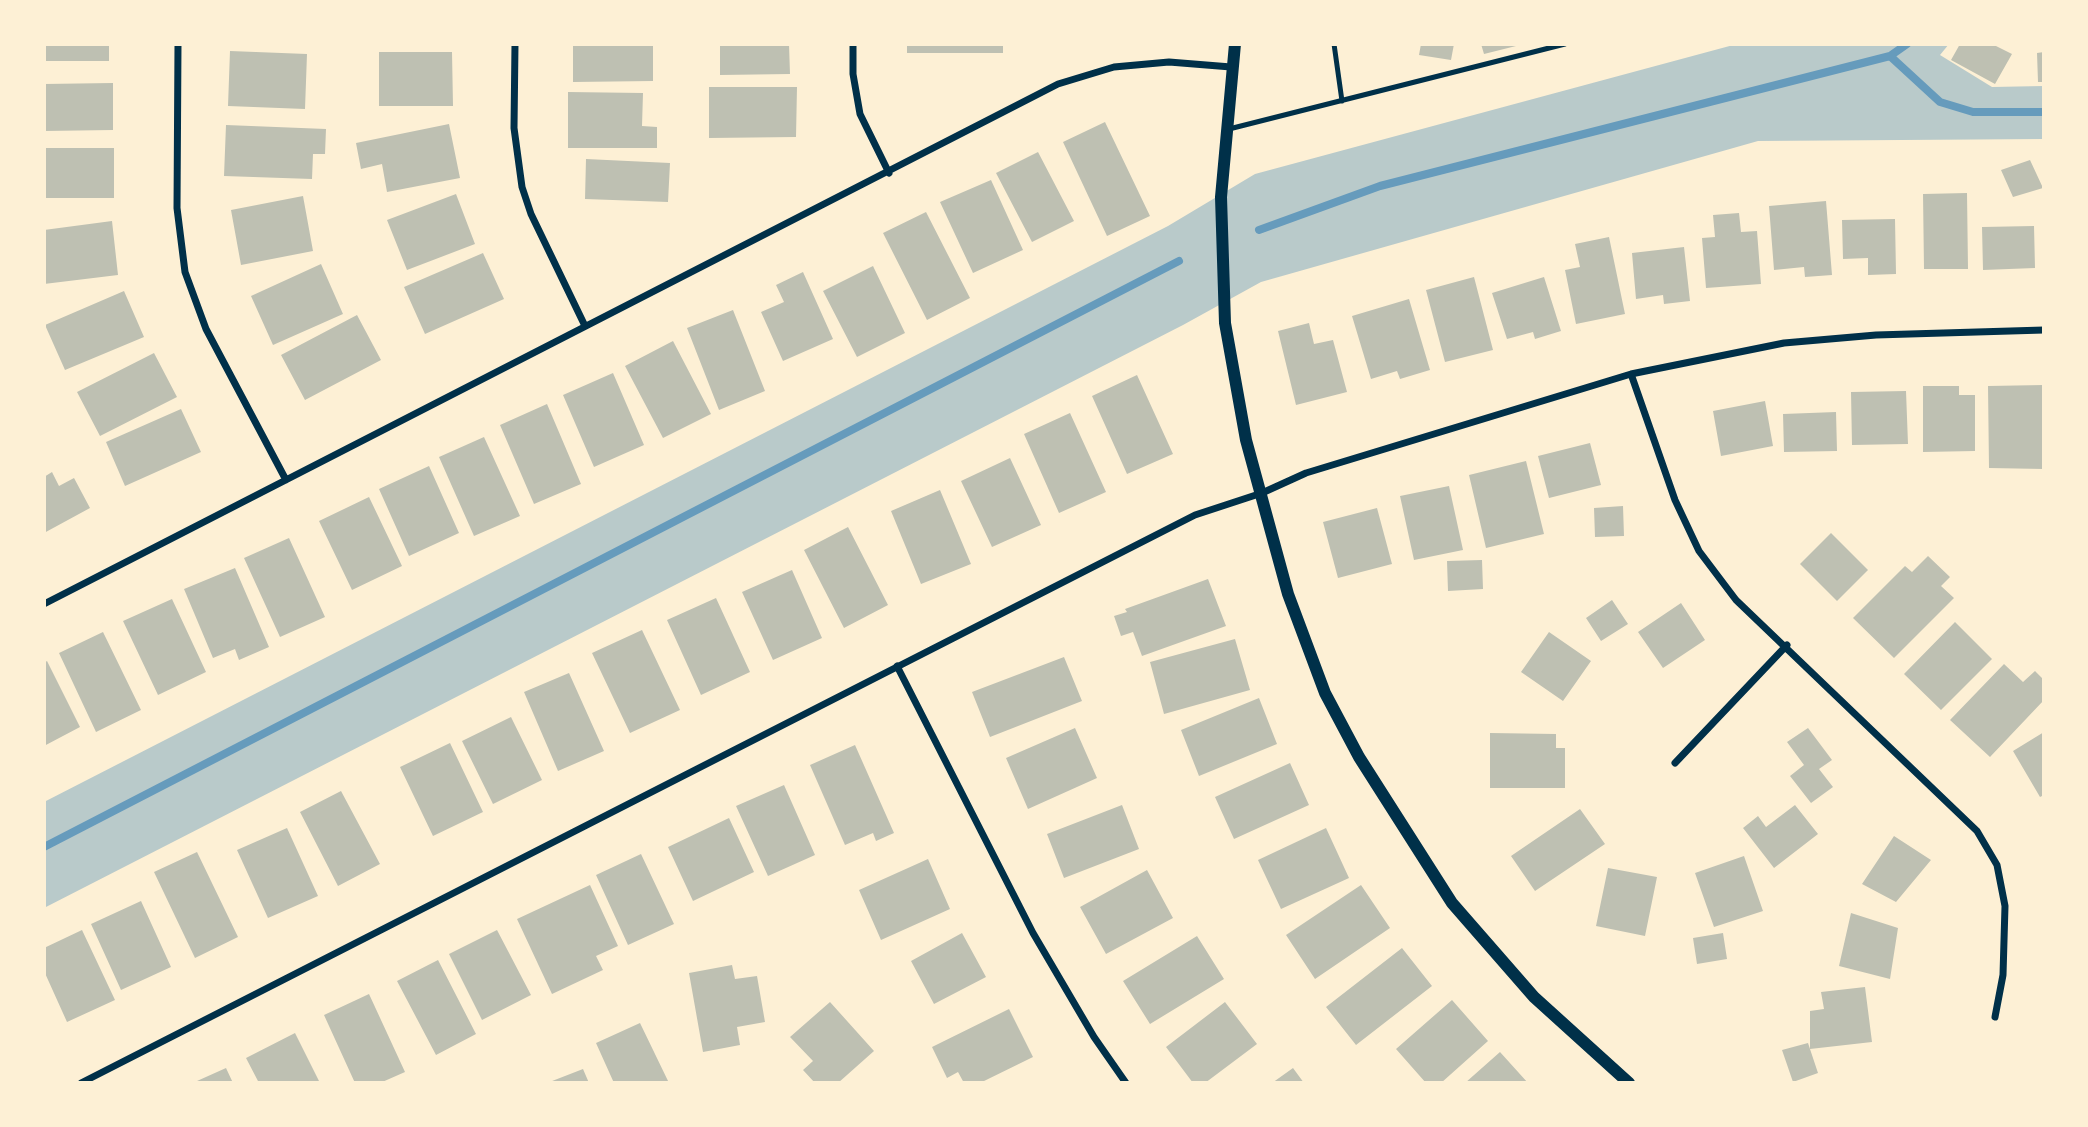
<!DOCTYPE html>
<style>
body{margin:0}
#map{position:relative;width:2088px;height:1127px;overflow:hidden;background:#fdf0d5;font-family:"Asap Condensed",sans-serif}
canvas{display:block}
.frame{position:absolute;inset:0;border:46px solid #fdf0d5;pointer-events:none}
</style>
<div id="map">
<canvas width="2088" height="1127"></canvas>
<div class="frame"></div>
</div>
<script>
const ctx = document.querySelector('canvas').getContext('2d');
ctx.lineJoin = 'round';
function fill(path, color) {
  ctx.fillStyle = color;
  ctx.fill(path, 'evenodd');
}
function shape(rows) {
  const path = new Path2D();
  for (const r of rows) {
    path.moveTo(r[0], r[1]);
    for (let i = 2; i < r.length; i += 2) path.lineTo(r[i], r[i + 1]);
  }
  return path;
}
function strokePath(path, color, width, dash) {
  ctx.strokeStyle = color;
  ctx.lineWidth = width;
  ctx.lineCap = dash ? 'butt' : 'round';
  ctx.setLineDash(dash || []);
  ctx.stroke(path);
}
fill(shape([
 [1737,44,1949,44,1940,55,1992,87,2044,86,2044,139,1758,141,1261,282,1183,325,44,908,44,802,1168,226,1255,174]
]), '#b9caca');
strokePath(shape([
 [1890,56,1940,102,1973,112,2044,112],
 [1259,230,1380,186,1890,56,1907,44],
 [44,847,1179,261]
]), '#669bbc', 8);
fill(shape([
 [44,44,109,44,109,61,44,61],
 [573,44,653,44,653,81,573,82],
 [720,44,789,44,790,74,720,75],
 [907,44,1003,44,1003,53,907,53],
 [1421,44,1454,44,1451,60,1419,55],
 [1481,44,1520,44,1520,45,1484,54],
 [1960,44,1992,44,2012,54,1995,84,1951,60],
 [230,51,307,54,305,109,228,106],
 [379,52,452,52,453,106,379,106],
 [2044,52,2044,82,2038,82,2037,53],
 [113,83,113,130,44,131,44,84],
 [709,87,797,87,796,137,709,138],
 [568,92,643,93,642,126,657,127,657,148,568,148],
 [1105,122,1150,216,1107,236,1063,142],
 [449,124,460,178,387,192,382,164,361,169,356,143],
 [226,125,326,129,325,154,313,154,312,179,224,176],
 [44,148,114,148,114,198,44,198],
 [1038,152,1074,221,1032,242,996,173],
 [586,159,670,163,668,202,585,199],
 [2030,160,2043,188,2013,197,2001,170],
 [991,180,1023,250,973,273,940,202],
 [1967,193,1968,269,1924,269,1923,194],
 [456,194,475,244,407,270,387,220],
 [303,196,313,251,241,265,231,210],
 [1826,201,1832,275,1805,277,1804,267,1774,270,1769,206],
 [926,212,970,298,927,320,883,233],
 [1739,213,1741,232,1757,231,1761,284,1706,288,1702,238,1715,237,1713,215],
 [1895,219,1896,274,1868,275,1868,258,1843,259,1842,220],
 [112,221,118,275,44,284,44,230],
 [2034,226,2035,268,1983,270,1982,227],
 [1609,237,1625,314,1576,324,1565,270,1580,267,1575,244],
 [1684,247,1690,301,1664,304,1663,295,1636,299,1632,253],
 [483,253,504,299,425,334,404,287],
 [321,264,343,314,273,345,251,296],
 [873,266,905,333,857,357,823,291],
 [803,272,833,339,783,361,761,312,784,302,776,285],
 [1474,277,1493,350,1445,362,1426,290],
 [1544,277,1561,331,1535,339,1533,332,1507,339,1492,293],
 [124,291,144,337,65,370,45,325],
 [1409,299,1430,370,1400,379,1397,371,1371,379,1352,316],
 [733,310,765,391,719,410,687,328],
 [357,315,381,360,305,400,281,355],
 [1309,323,1314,344,1333,340,1347,392,1296,405,1278,331],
 [673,341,711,414,663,438,625,366],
 [154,353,177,397,100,436,77,392],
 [613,373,644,445,594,467,563,395],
 [1137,375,1173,454,1127,474,1092,396],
 [2044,385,2044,469,1989,468,1988,386],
 [1923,386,1959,386,1959,395,1975,395,1975,451,1923,452],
 [1906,391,1908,444,1852,445,1851,392],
 [1765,401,1773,446,1721,456,1713,411],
 [547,404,581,484,534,504,500,425],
 [181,409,201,452,125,486,106,442],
 [1836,412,1837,451,1784,452,1783,414],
 [1070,413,1106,492,1059,513,1024,434],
 [484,437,520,516,474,536,439,457],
 [1590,443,1601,485,1549,498,1538,456],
 [1010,458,1041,525,992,547,961,481],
 [1526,461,1544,534,1486,548,1469,475],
 [429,466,459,533,409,556,379,489],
 [52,472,59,486,74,478,90,508,44,533,44,477],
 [1449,486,1463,550,1414,560,1400,496],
 [940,490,971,564,921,584,891,511],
 [369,497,402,566,352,590,319,521],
 [1623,506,1624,536,1595,537,1594,508],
 [1377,508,1392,564,1338,578,1323,522],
 [848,527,888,605,844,628,804,550],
 [1831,533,1868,570,1837,601,1800,564],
 [289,538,325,617,280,637,244,558],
 [1928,556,1950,577,1941,586,1954,598,1894,658,1853,618,1905,566,1912,572],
 [1482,560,1483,589,1448,591,1447,561],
 [235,568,269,647,239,660,235,649,213,658,184,589],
 [792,570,822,638,773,660,742,592],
 [1208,579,1226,626,1142,656,1133,632,1121,636,1114,616,1127,612,1125,609],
 [716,598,750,672,701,695,667,620],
 [172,599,206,672,158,695,123,621],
 [1612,600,1628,624,1601,641,1586,618],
 [1681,603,1705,640,1663,668,1638,632],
 [1955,622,1992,659,1941,710,1904,674],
 [642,630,680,710,630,733,592,653],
 [103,632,141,710,96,732,59,653],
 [1549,632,1591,661,1563,701,1521,672],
 [1235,639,1250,690,1164,714,1150,662],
 [1064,657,1082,701,990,737,972,692],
 [47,661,80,727,44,746,44,663],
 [2004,664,2023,682,2035,671,2044,680,2044,700,1990,757,1950,720],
 [569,673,604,751,558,771,524,692],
 [1259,698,1277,744,1199,776,1181,730],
 [511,717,542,780,493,804,462,741],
 [1075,728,1097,778,1028,809,1006,758],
 [1808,728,1832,760,1819,769,1833,787,1811,803,1790,776,1804,765,1787,742],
 [2044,732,2044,795,2040,797,2013,751],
 [1490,733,1556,734,1556,748,1565,748,1565,788,1490,788],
 [450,743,483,812,433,836,400,767],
 [855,745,894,833,876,841,873,833,845,845,810,765],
 [1290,763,1309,805,1234,839,1215,797],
 [784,785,815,855,768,876,736,806],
 [341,791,380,864,338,886,300,812],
 [1122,805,1139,849,1064,878,1047,834],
 [1795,805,1818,834,1774,868,1743,828,1758,816,1766,827],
 [1580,809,1605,844,1535,891,1511,856],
 [729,818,754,872,693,901,668,847],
 [287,828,318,896,268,918,237,850],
 [1326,828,1349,878,1281,909,1258,860],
 [1894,836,1931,860,1896,902,1862,884],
 [197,852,238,937,195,958,154,872],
 [641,854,674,924,628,945,596,875],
 [1744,856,1763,911,1714,927,1695,873],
 [928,859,950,909,881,940,859,890],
 [1608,868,1657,877,1645,936,1596,926],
 [1147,870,1173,918,1106,954,1080,907],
 [590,885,618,946,596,956,603,970,552,994,517,919],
 [1361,885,1390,928,1315,979,1286,935],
 [141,901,171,967,121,990,91,924],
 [1851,913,1898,928,1890,979,1839,966],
 [82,930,115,1000,67,1022,44,971,44,948],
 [497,930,531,995,482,1020,449,954],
 [962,933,986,977,934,1004,911,961],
 [1723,933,1727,959,1697,964,1693,938],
 [1197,936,1224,979,1150,1024,1123,981],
 [1402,948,1432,986,1356,1045,1326,1007],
 [438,960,476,1034,436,1055,397,981],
 [732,965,735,979,757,976,765,1022,737,1027,740,1045,703,1052,689,973],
 [1865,987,1872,1042,1810,1049,1818,1073,1793,1082,1782,1050,1808,1043,1810,1049,1810,1011,1824,1009,1821,992],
 [369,994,405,1072,380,1083,355,1083,324,1015],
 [1452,1000,1488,1041,1441,1083,1426,1083,1396,1049],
 [830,1002,874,1051,838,1083,815,1083,803,1070,813,1061,790,1037],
 [1225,1002,1257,1044,1205,1083,1193,1083,1166,1047],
 [1009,1009,1033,1057,980,1083,964,1083,958,1072,947,1078,932,1047],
 [640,1023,669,1083,614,1083,596,1043],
 [295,1033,320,1083,259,1083,246,1058],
 [1500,1052,1528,1083,1465,1083],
 [226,1068,233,1083,198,1083,197,1081],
 [1293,1068,1304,1083,1272,1083],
 [583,1069,589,1083,547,1083]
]), '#bec0b2');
strokePath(shape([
 [1334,44,1342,101],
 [1229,129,1565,44]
]), '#003049', 5);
strokePath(shape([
 [178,44,177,208,185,272,206,329,286,480],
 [515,44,514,128,522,187,531,214,585,326],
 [853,44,853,74,860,114,889,173],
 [1631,374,1675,500,1699,551,1736,600,1977,831,1997,865,2005,906,2003,975,1995,1017],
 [44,604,1058,84,1114,67,1169,62,1231,67],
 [897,666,1033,933,1094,1037,1126,1083],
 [1675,763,1787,645],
 [81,1083,1195,515,1262,493,1306,473,1631,374,1784,343,1876,335,2044,330]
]), '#003049', 7);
strokePath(shape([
 [1235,44,1221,197,1225,323,1246,440,1288,594,1325,693,1359,757,1452,903,1534,997,1629,1083]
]), '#003049', 12);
</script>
